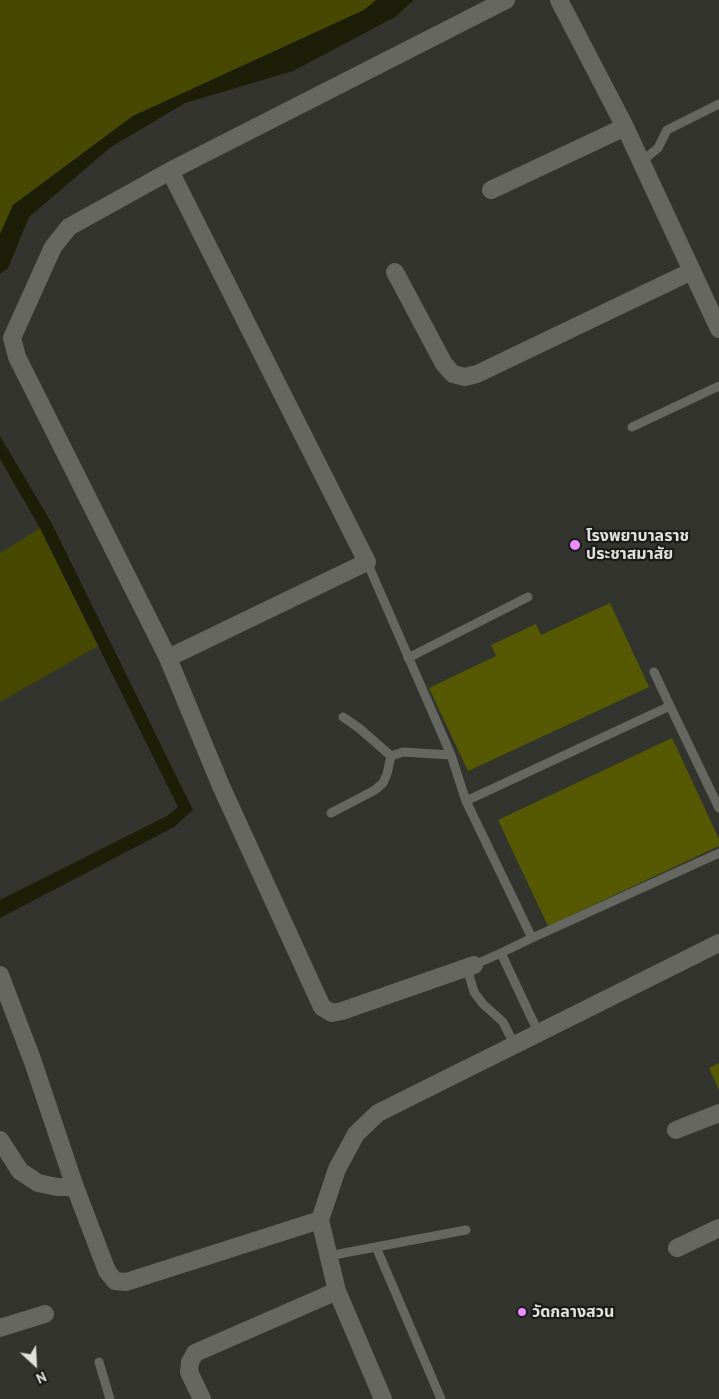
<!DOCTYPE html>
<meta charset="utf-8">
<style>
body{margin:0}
#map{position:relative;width:719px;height:1399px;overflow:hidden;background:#33342e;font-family:"PT Sans",sans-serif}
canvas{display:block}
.north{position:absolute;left:10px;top:1339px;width:50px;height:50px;-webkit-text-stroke:4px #1b1b19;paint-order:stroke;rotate:155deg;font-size:14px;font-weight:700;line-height:20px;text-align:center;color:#e0e0dd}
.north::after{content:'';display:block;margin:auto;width:18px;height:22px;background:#e0e0dd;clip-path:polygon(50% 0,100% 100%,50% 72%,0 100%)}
</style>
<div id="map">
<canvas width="719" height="1399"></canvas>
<div class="north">N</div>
</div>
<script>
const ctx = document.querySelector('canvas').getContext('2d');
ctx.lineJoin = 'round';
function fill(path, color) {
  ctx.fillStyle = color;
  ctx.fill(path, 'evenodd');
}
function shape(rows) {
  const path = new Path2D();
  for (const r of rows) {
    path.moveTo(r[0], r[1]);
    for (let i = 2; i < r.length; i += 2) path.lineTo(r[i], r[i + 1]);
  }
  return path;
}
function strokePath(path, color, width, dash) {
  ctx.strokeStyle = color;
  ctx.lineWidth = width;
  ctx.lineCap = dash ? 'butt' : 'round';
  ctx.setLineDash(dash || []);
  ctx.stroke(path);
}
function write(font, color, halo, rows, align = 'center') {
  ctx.font = font + ' "PT Sans","Noto Sans Thai",sans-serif';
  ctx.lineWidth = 4.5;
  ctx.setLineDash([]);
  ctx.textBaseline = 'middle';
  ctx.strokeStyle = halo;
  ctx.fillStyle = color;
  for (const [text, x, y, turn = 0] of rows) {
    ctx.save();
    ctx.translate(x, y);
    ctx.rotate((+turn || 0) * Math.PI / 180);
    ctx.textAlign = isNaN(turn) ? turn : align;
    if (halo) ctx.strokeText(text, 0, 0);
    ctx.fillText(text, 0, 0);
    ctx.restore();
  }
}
fill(shape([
 [0,0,376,0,364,10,133,116,13,205,0,234],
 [40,528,98,646,0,702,0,553]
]), '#474903');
fill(shape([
 [376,0,414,0,395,17,293,71,185,103,111,147,29,217,8,268,0,274,0,234,13,205,133,116,364,10],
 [0,436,51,522,193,810,174,827,0,918,0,900,167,816,178,807,40,528,0,459]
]), '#1d1e07');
fill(shape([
 [610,603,649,687,468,771,429,688,496,656,491,645,536,624,541,635],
 [672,738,719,839,719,846,548,926,498,820],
 [719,1063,719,1090,709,1068]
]), '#575902');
strokePath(shape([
 [641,162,658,148,667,130,719,104],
 [632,427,719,386],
 [367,562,451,755,466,801,532,938,501,953,539,1034],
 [408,658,528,597],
 [670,706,719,808],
 [343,717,359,728,391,756],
 [466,801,670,706,654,672],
 [331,813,375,790,383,783,387,774,391,756,403,752,451,755],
 [532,938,719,853],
 [501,953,474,965,469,975,474,992,483,1004,503,1022,515,1046],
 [376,1247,441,1399],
 [328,1256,466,1230],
 [99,1362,110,1399]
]), '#676761', 9);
strokePath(shape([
 [559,0,625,127,719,329],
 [491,190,625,127],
 [395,272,444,364,453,374,465,377,477,374,692,271],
 [168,658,367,562,170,171],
 [474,965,342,1011,332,1013,322,1007,221,786,168,658,17,357,12,338,53,247,69,227,170,171,506,0],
 [0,975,33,1062,75,1187,107,1271,115,1281,126,1282,320,1220],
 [676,1130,719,1113],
 [0,1140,20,1171,38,1183,57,1187,75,1187],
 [677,1248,719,1228],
 [0,1328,45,1314],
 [202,1399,189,1372,190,1362,195,1353,337,1291],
 [383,1399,337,1291,320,1220,337,1169,356,1134,378,1113,719,943]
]), '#676761', 18);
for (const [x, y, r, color] of [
 [575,545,6,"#eb8dfc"],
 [522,1312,5,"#eb8dfc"]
]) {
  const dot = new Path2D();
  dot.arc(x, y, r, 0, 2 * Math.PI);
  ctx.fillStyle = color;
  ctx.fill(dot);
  strokePath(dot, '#1b1b19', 2);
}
write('bold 16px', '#e0e0dd', '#1b1b19', [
 ["โรงพยาบาลราช",586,536],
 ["ประชาสมาสัย",586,554],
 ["วัดกลางสวน",532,1312]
], 'left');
</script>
